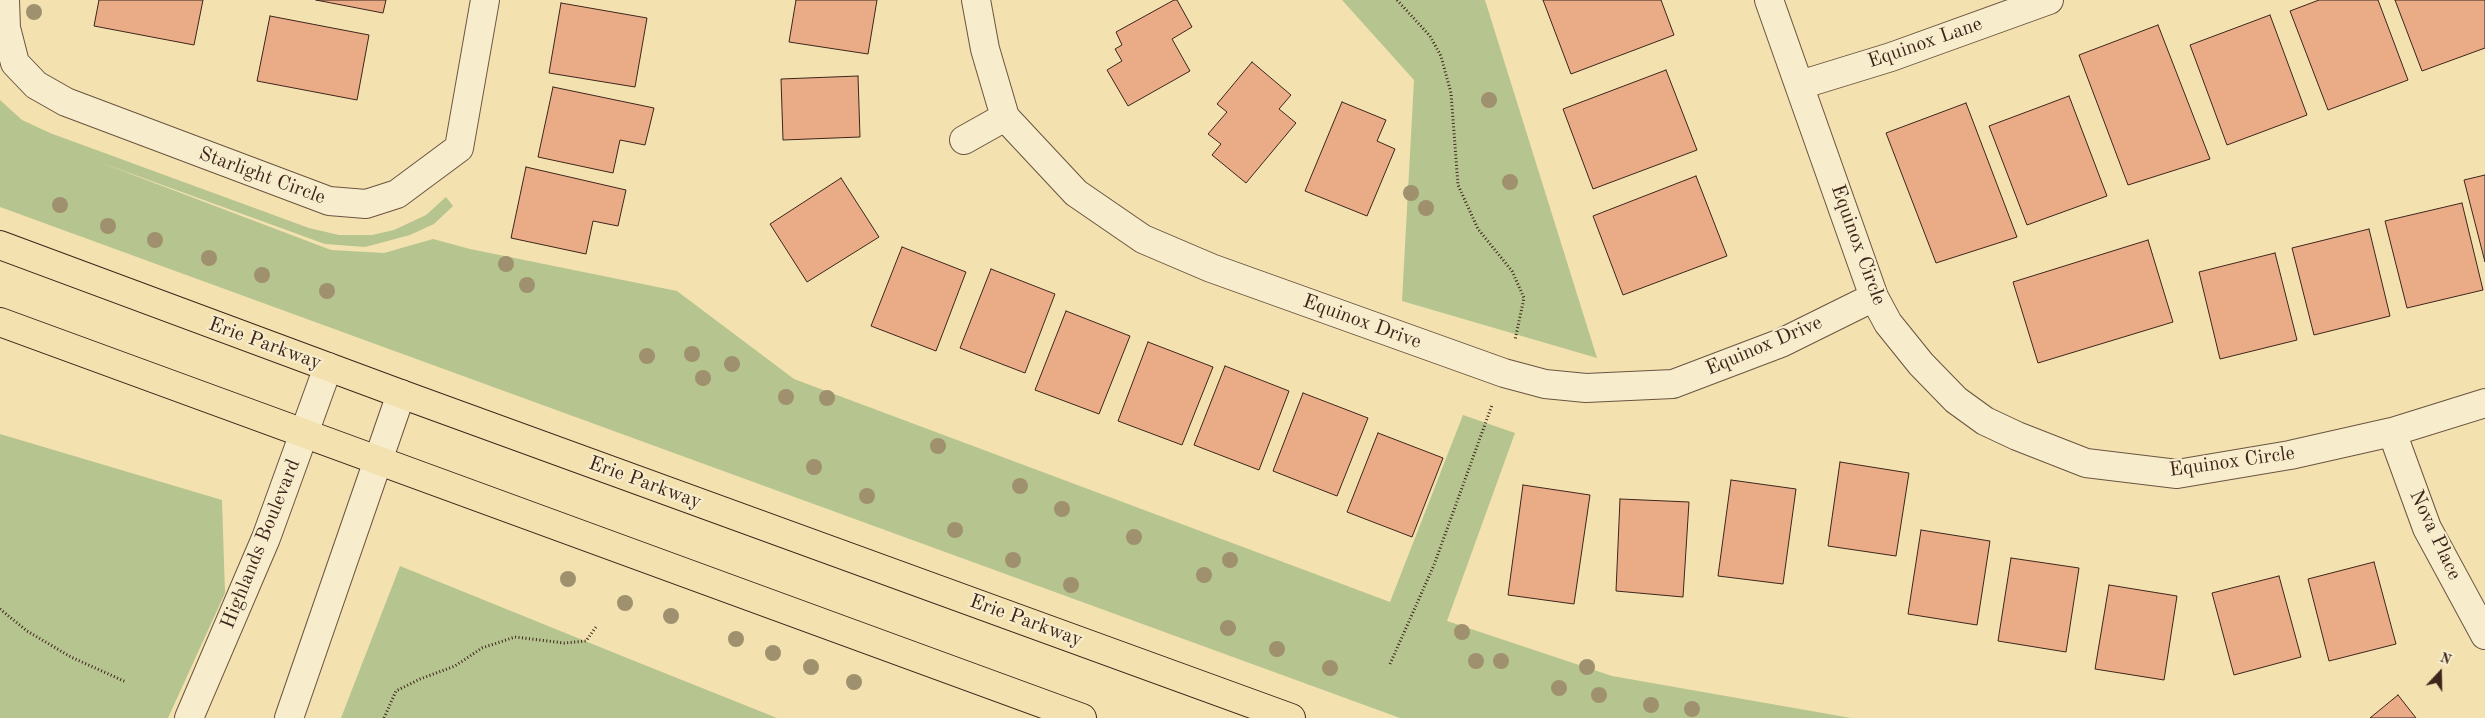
<!DOCTYPE html>
<style>
body{margin:0}
#map{position:relative;width:2485px;height:718px;overflow:hidden;background:#f3e2af;font-family:"Old Standard TT",serif}
canvas{display:block}
.north{position:absolute;left:2415px;top:648px;width:50px;height:50px;-webkit-text-stroke:4px #f7eccb;paint-order:stroke;rotate:21deg;font-size:14px;font-weight:700;line-height:20px;text-align:center;color:#3d251c}
.north::after{content:'';display:block;margin:auto;width:18px;height:22px;background:#3d251c;clip-path:polygon(50% 0,100% 100%,50% 72%,0 100%)}
</style>
<div id="map">
<canvas width="2485" height="718"></canvas>
<div class="north">N</div>
</div>
<script>
const ctx = document.querySelector('canvas').getContext('2d');
ctx.lineJoin = 'round';
function fill(path, color) {
  ctx.fillStyle = color;
  ctx.fill(path, 'evenodd');
}
function shape(rows) {
  const path = new Path2D();
  for (const r of rows) {
    path.moveTo(r[0], r[1]);
    for (let i = 2; i < r.length; i += 2) path.lineTo(r[i], r[i + 1]);
  }
  return path;
}
function strokePath(path, color, width, dash) {
  ctx.strokeStyle = color;
  ctx.lineWidth = width;
  ctx.lineCap = dash ? 'butt' : 'round';
  ctx.setLineDash(dash || []);
  ctx.stroke(path);
}
function write(font, color, halo, rows, align = 'center') {
  ctx.font = font + ' "Old Standard TT",serif';
  ctx.lineWidth = 4.5;
  ctx.setLineDash([]);
  ctx.textBaseline = 'middle';
  ctx.strokeStyle = halo;
  ctx.fillStyle = color;
  for (const [text, x, y, turn = 0] of rows) {
    ctx.save();
    ctx.translate(x, y);
    ctx.rotate((+turn || 0) * Math.PI / 180);
    ctx.textAlign = isNaN(turn) ? turn : align;
    if (halo) ctx.strokeText(text, 0, 0);
    ctx.fillText(text, 0, 0);
    ctx.restore();
  }
}
fill(shape([
 [1342,0,1485,0,1597,358,1402,301,1414,80],
 [0,100,22,120,50,133,309,228,339,235,372,235,394,230,426,215,446,197,453,206,434,224,410,235,365,247,325,244,99,162,331,250,384,253,433,239,470,249,677,291,794,379,1390,602,1463,415,1515,433,1447,621,1612,676,1851,718,1400,718,0,207],
 [0,434,222,500,225,593,168,718,0,718],
 [400,566,632,660,777,718,341,718]
]), '#b6c48f');
const building = shape([
 [99,0,203,0,194,45,94,26,99,0],
 [316,0,386,0,383,13,316,0],
 [796,0,877,0,868,54,789,42,796,0],
 [1174,0,1177,0,1192,27,1172,39,1190,71,1128,106,1107,70,1122,61,1115,49,1122,45,1116,32,1174,0],
 [1543,0,1661,0,1674,35,1571,74,1543,0],
 [2319,0,2378,0,2408,80,2328,110,2290,11,2319,0],
 [2395,0,2485,0,2485,48,2422,71,2395,0],
 [561,3,647,18,635,87,549,73,561,3],
 [2270,15,2307,115,2227,145,2190,45,2270,15],
 [270,16,369,35,357,100,257,81,270,16],
 [2158,25,2210,159,2128,185,2079,55,2158,25],
 [1252,62,1291,95,1279,109,1296,123,1246,183,1212,155,1221,144,1208,134,1227,112,1217,104,1252,62],
 [1666,70,1697,150,1593,189,1563,109,1666,70],
 [858,76,860,137,783,140,781,79,858,76],
 [553,87,654,108,645,145,620,140,613,173,538,157,553,87],
 [2069,96,2107,196,2027,225,1989,126,2069,96],
 [1342,102,1386,120,1377,141,1395,149,1367,216,1305,191,1342,102],
 [1966,103,2017,237,1936,263,1886,133,1966,103],
 [526,167,626,190,618,226,593,221,586,254,511,238,526,167],
 [2485,175,2485,262,2464,180,2485,175],
 [1696,176,1727,256,1623,295,1593,216,1696,176],
 [841,178,879,237,807,282,770,224,841,178],
 [2462,203,2483,290,2407,308,2385,221,2462,203],
 [2369,229,2390,316,2314,335,2292,248,2369,229],
 [2148,240,2173,322,2038,363,2013,282,2148,240],
 [902,247,966,272,936,351,871,326,902,247],
 [2275,253,2297,340,2220,359,2199,272,2275,253],
 [991,269,1055,294,1025,373,960,348,991,269],
 [1066,311,1130,336,1099,414,1035,390,1066,311],
 [1148,342,1213,367,1182,445,1118,421,1148,342],
 [1225,366,1289,391,1259,470,1194,445,1225,366],
 [1303,393,1368,418,1337,496,1273,471,1303,393],
 [1378,433,1443,458,1412,537,1347,512,1378,433],
 [1840,462,1909,473,1896,556,1828,546,1840,462],
 [1731,480,1796,489,1783,584,1718,576,1731,480],
 [1523,485,1590,495,1574,604,1508,595,1523,485],
 [1620,499,1689,502,1683,597,1616,591,1620,499],
 [1921,530,1990,541,1977,625,1908,614,1921,530],
 [2011,558,2079,568,2066,652,1998,641,2011,558],
 [2374,562,2396,644,2329,661,2308,579,2374,562],
 [2279,576,2301,657,2234,675,2212,593,2279,576],
 [2109,585,2177,596,2164,680,2095,669,2109,585],
 [2398,695,2416,718,2370,718,2398,695]
]);
fill(building, '#eaac87');
strokePath(building, '#3d251c', 1);
const minor = shape([
 [5,0,6,28,15,63,36,85,66,102,329,201,366,204,397,194,459,148,485,0],
 [976,0,985,49,1005,117,1076,193,1143,239,1211,268,1504,373,1545,384,1586,388,1673,384,1781,343,1874,297],
 [1769,0,1874,297,1888,323,1921,364,1956,400,1985,421,2017,436,2086,463,2177,474,2290,455,2392,432,2485,403],
 [1800,85,1891,57,2049,0],
 [964,140,1005,117],
 [2392,432,2427,528,2485,635],
 [189,718,266,538,328,367],
 [289,718,401,394]
]);
const major = shape([
 [0,245,401,394,1291,718],
 [0,322,1082,718]
]);
strokePath(minor, '#6a5441', 30);
strokePath(major, '#3d251c', 30);
strokePath(shape([
 [1397,0,1430,36,1441,56,1451,93,1458,185,1478,229,1512,271,1524,298,1515,340],
 [0,609,27,631,71,657,126,682],
 [1390,664,1434,565,1492,405],
 [384,718,396,691,420,679,455,666,482,648,515,637,564,643,586,641,596,627]
]), '#3d251c', 3, [1, 2.5]);
strokePath(minor, '#f7eccb', 28);
strokePath(major, '#f3e2af', 28);
ctx.fillStyle = '#9f906e';
for (const [x, y] of [
 [34,12],
 [1489,100],
 [1510,182],
 [1411,193],
 [60,205],
 [1426,208],
 [108,226],
 [155,240],
 [209,258],
 [506,264],
 [262,275],
 [527,285],
 [327,291],
 [692,354],
 [647,356],
 [732,364],
 [703,378],
 [786,397],
 [827,398],
 [938,446],
 [814,467],
 [1020,486],
 [867,496],
 [1062,509],
 [955,530],
 [1134,537],
 [1013,560],
 [1230,560],
 [1204,575],
 [568,579],
 [1071,585],
 [625,603],
 [671,616],
 [1228,628],
 [1462,632],
 [736,639],
 [1277,649],
 [773,653],
 [1476,661],
 [1501,661],
 [811,667],
 [1587,667],
 [1330,668],
 [854,682],
 [1559,688],
 [1599,695],
 [1651,705],
 [1692,709]
]) {
  ctx.beginPath();
  ctx.arc(x, y, 8, 0, 2 * Math.PI);
  ctx.fill();
}
write('20px', '#3d251c', '#f7eccb', [
 ["Equinox Lane",1925,43,-19],
 ["Starlight Circle",262,176,20],
 ["Equinox Circle",1858,245,70],
 ["Equinox Drive",1362,322,20],
 ["Erie Parkway",265,344,20],
 ["Equinox Drive",1764,346,-23],
 ["Equinox Circle",2232,462,-8],
 ["Erie Parkway",645,483,20],
 ["Nova Place",2435,535,65],
 ["Highlands Boulevard",261,544,-68],
 ["Erie Parkway",1026,621,20]
]);
</script>
